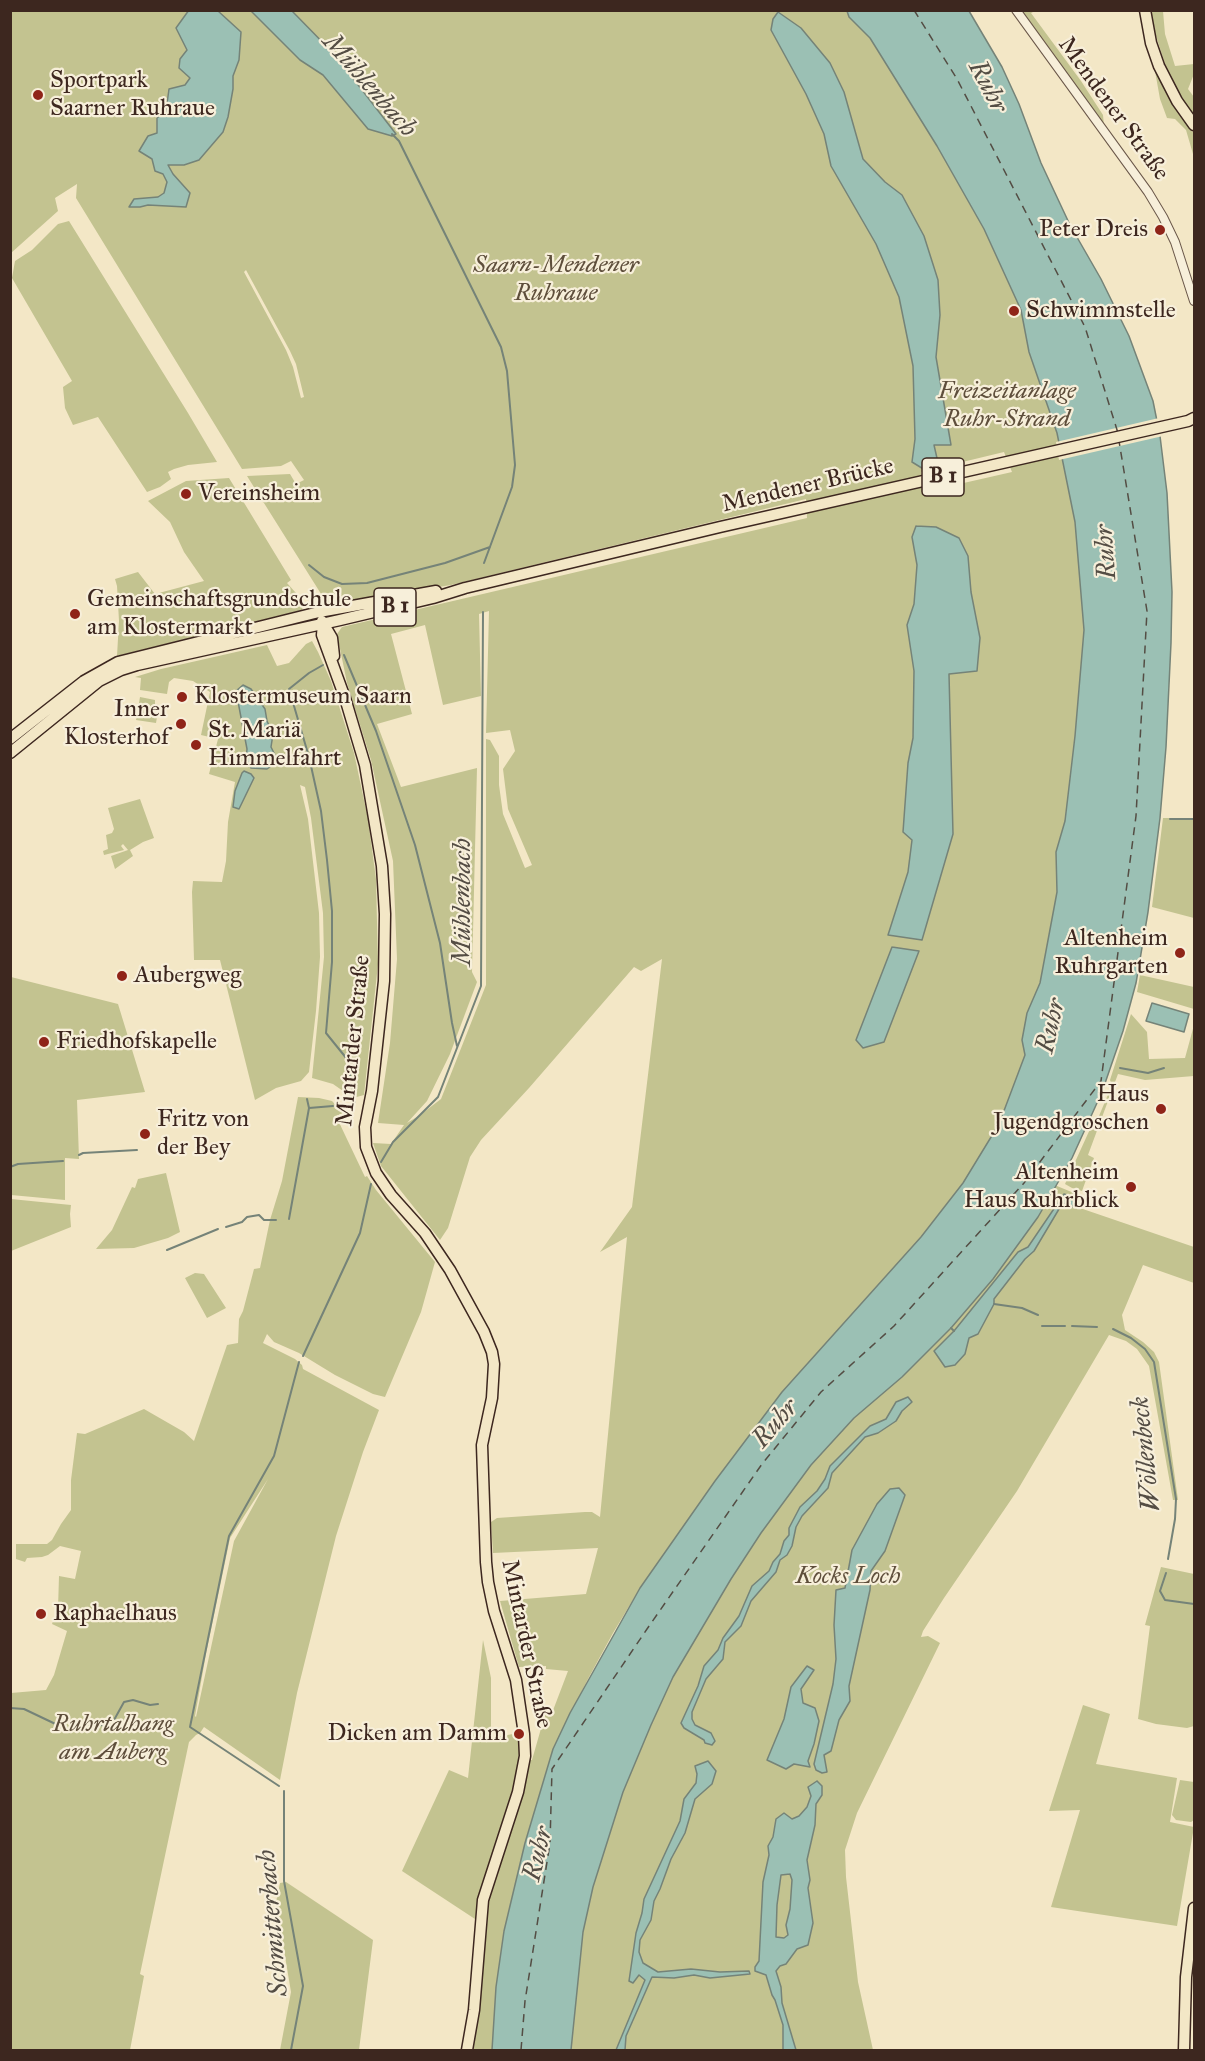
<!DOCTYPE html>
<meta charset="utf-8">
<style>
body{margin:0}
#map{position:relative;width:1205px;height:2061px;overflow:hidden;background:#f3e7c6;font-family:"IM FELL Great Primer",serif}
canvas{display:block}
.frame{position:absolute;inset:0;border:12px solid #3d271f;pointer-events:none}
</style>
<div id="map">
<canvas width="1205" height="2061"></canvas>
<div class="frame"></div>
</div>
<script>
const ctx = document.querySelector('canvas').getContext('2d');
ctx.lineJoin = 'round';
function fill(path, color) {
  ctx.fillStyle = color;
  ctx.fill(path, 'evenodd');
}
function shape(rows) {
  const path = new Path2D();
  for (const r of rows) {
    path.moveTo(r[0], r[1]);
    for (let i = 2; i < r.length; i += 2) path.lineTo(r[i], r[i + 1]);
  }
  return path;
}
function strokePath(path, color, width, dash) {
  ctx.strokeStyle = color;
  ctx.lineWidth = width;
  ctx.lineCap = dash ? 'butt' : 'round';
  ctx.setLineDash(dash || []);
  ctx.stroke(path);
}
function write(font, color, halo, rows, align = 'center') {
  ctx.font = font + ' "IM FELL Great Primer",serif';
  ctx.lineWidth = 4.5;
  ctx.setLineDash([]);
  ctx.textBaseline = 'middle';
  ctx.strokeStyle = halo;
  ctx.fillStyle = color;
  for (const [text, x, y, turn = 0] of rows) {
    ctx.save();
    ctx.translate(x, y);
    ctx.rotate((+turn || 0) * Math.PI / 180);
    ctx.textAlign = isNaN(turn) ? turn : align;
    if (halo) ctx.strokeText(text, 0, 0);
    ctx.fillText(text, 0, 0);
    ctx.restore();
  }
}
fill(shape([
 [11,11,847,11,849,17,870,38,893,75,937,146,984,229,1021,310,1029,352,1057,433,1063,460,1121,447,1018,1170,1074,1193,1073,1199,1077,1207,1194,1247,1194,1283,1143,1265,1122,1315,1125,1330,1143,1342,1154,1352,1159,1362,1178,1500,1173,1500,1149,1366,1137,1349,1126,1341,1109,1335,1017,1491,944,1598,923,1631,921,1637,928,1636,940,1643,857,1813,845,1850,846,1877,858,1982,873,2050,531,2050,656,1566,640,1588,613,1633,589,1677,553,1749,525,1843,504,1931,496,1987,492,2050,470,2050,484,1916,526,1760,532,1760,546,1711,552,1713,568,1671,546,1669,546,1666,519,1667,500,1601,586,1594,598,1548,493,1553,491,1522,497,1518,585,1512,592,1512,600,1517,627,1237,600,1252,632,1207,662,959,641,971,634,967,529,1088,481,1140,470,1157,448,1228,440,1240,381,1166,373,1143,391,1144,404,1125,378,1123,390,1043,397,959,393,861,371,760,347,683,337,634,342,627,807,518,806,499,451,585,328,605,247,476,290,474,296,484,304,480,291,461,281,466,242,469,76,198,77,184,55,198,58,211,11,253],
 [246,270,290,351,296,364,304,397,301,398,293,367,286,350,244,272],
 [1004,452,1012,472,924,492,921,472],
 [489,611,486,733,510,730,515,751,503,769,508,809,532,865,525,868,503,814,499,785,499,756,490,740,486,739,486,985,441,1099,420,1115,407,1123,427,1101,450,1054,477,982,472,972,477,768,401,787,377,724,412,714,391,634,425,625,443,705,481,696,479,614],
 [1020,11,1035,11,1031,13,1081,81,1103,115,1104,126],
 [1151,11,1163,11,1165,34,1175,66,1194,64,1194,74,1188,89,1194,97,1194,117,1189,110,1168,73,1156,36],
 [1155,71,1194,134,1194,155,1193,154,1186,130,1175,119,1167,118,1160,99],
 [69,221,188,413,217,462,188,465,174,469,168,472,171,479,160,487,147,492,98,417,73,425,65,408,63,387,72,381,12,278,15,261,32,250,58,224],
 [229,478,291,580,287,583,304,602,302,610,117,656,119,621,117,586,115,579,138,572,155,594,204,581,184,552,170,522,148,501,186,481],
 [312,641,318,652,331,681,354,753,368,819,376,879,378,964,364,1095,353,1098,333,1084,312,1078,324,957,323,913,311,818,305,787,300,785,308,819,319,913,320,957,316,1011,309,1072,301,1081,276,1088,255,1100,220,960,194,960,192,892,193,881,222,882,226,861,228,822,235,782,209,774,218,739,201,735,210,692,193,681,174,678,169,682,167,694,140,690,141,678,135,677,161,669,267,645,277,666,289,663,306,644],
 [140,697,155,700,155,704,159,705,156,723,136,720],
 [140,799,154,838,143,842,130,850,133,856,115,869,111,856,128,850,123,844,121,846,124,850,104,855,103,851,108,849,106,835,112,833,114,829,108,808],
 [1163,818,1194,818,1194,918,1152,907],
 [1140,975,1194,987,1194,1009,1137,992],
 [11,977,118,1004,145,1092,77,1100,79,1159,65,1158,65,1200,11,1195],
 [1131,1014,1147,1032,1149,1059,1185,1058,1194,1025,1194,1076,1145,1080,1118,1074,1088,1155,1094,1158,1082,1191,1072,1188,1065,1184,1096,1116,1099,1116,1112,1085,1110,1080],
 [298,1097,319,1098,332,1101,343,1113,336,1116,365,1177,367,1176,376,1190,435,1262,421,1312,385,1397,373,1394,335,1375,299,1353,274,1342,267,1334,263,1343,295,1359,302,1365,303,1369,379,1410,363,1452,336,1536,297,1693,280,1780,204,1727,200,1733,196,1735,189,1742,140,1974,144,1976,130,2050,11,2050,11,1693,46,1690,54,1675,67,1631,52,1624,58,1609,59,1576,75,1579,81,1551,60,1546,48,1555,42,1557,27,1558,25,1562,16,1559,16,1544,47,1544,52,1540,61,1524,71,1510,71,1480,77,1433,85,1434,144,1409,184,1432,194,1441,227,1345,238,1343,239,1319,243,1311,254,1269,260,1268,270,1220,282,1181],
 [268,1479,234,1541,196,1717,195,1716,206,1654,230,1538],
 [166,1173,180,1232,168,1238,134,1248,96,1249,112,1230,132,1187,135,1188,138,1179],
 [11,1199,71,1205,70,1214,71,1227,11,1251],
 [195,1273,204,1274,226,1308,207,1318,185,1278],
 [1161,1567,1194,1574,1194,1726,1187,1728,1156,1724,1138,1719,1150,1626,1145,1625],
 [483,1640,491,1678,491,1738,513,1734,521,1739,522,1748,516,1792,486,1876,475,1919,402,1871,449,1770,468,1778],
 [1083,1705,1110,1714,1096,1764,1177,1778,1170,1822,1194,1827,1177,1926,1051,1907,1080,1810,1049,1811],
 [1180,1780,1194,1782,1194,1820,1191,1822,1176,1820,1172,1815],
 [286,1882,373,1940,359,2050,280,2050,291,1992,276,1902,280,1883]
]), '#c3c390');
const water = shape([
 [189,10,218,11,241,32,239,60,233,76,233,89,228,117,223,132,199,160,184,165,168,165,173,174,190,193,186,207,148,205,140,207,129,207,134,199,158,197,164,193,167,182,163,174,155,171,152,159,139,151,148,136,157,133,157,118,166,111,169,89,185,85,190,78,179,68,180,59,187,50,176,28,189,10],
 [251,11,292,11,335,55,396,134,392,136,368,129,323,75,300,60,251,11],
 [847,11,969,11,1002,67,1019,104,1041,163,1070,225,1101,279,1129,336,1153,401,1160,436,1167,493,1172,592,1171,643,1166,747,1160,818,1148,912,1136,983,1123,1031,1102,1092,1072,1158,1038,1217,993,1279,951,1328,902,1377,854,1418,811,1465,761,1533,731,1579,673,1677,651,1725,623,1792,593,1887,583,1932,571,2050,492,2050,496,1987,504,1931,525,1843,553,1749,570,1713,640,1588,715,1481,782,1392,921,1237,963,1183,999,1124,1025,1055,1022,1040,1027,1013,1040,983,1057,892,1056,852,1065,821,1075,736,1084,630,1075,522,1057,433,1029,352,1021,310,984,229,937,146,893,75,870,38,849,17,847,11],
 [778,12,801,28,830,63,844,92,863,159,885,182,902,195,924,236,938,280,940,315,936,357,951,445,934,445,939,467,925,470,912,462,915,439,913,366,899,297,876,244,831,166,824,134,806,94,771,30,773,19,778,12],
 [916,526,936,527,959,538,968,556,971,592,980,638,977,671,949,674,953,834,922,940,888,935,908,872,912,840,903,832,908,763,913,738,914,671,907,625,914,604,917,565,912,537,916,526],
 [243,685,251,689,265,709,267,721,273,734,271,747,275,755,270,767,267,769,251,768,246,760,247,749,236,691,243,685],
 [244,771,251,774,254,778,239,809,233,807,235,791,242,773,244,771],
 [892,947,919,951,884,1042,863,1048,856,1040,892,947],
 [1152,1003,1189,1014,1184,1032,1146,1021,1152,1003],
 [1064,1194,1070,1196,1075,1203,1072,1207,1068,1203,1062,1204,1034,1251,1025,1259,994,1299,994,1304,978,1334,969,1338,965,1354,955,1365,945,1367,934,1351,954,1331,1018,1252,1028,1247,1064,1194],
 [908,1397,912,1402,902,1411,896,1421,878,1433,865,1437,832,1473,828,1488,802,1516,796,1527,792,1546,787,1555,780,1560,776,1572,751,1601,741,1626,725,1642,723,1659,706,1679,692,1712,692,1719,695,1725,711,1733,715,1741,712,1745,705,1743,704,1740,684,1728,681,1723,698,1686,704,1666,718,1650,723,1638,739,1616,752,1586,769,1571,773,1562,780,1554,784,1541,789,1535,789,1528,800,1507,817,1491,825,1479,830,1466,870,1426,886,1419,896,1402,908,1397],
 [899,1488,905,1495,885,1551,871,1571,870,1590,849,1686,850,1701,839,1720,831,1751,824,1755,827,1772,822,1773,816,1770,814,1764,833,1684,836,1659,834,1625,836,1590,845,1588,852,1550,877,1504,890,1489,899,1488],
 [807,1666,814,1670,801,1689,803,1703,815,1708,819,1721,814,1744,808,1761,810,1767,794,1764,786,1769,767,1760,784,1719,791,1687,807,1666],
 [708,1761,716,1771,712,1784,695,1799,685,1833,671,1859,660,1889,654,1901,651,1920,640,1940,639,1952,643,1963,658,1972,691,1969,720,1972,749,1971,750,1974,710,1978,694,1975,674,1978,652,1977,626,2036,625,2050,616,2050,645,1980,639,1975,633,1983,629,1981,636,1933,642,1913,644,1899,680,1821,684,1799,696,1783,697,1774,695,1766,708,1761],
 [817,1781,822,1786,822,1795,816,1804,815,1825,807,1860,810,1880,808,1888,813,1923,808,1945,797,1949,786,1964,780,1966,776,1971,781,1987,782,2003,796,2050,783,2050,783,2025,775,2000,772,1995,766,1975,755,1971,755,1967,759,1961,763,1882,769,1855,768,1846,773,1837,776,1819,784,1813,792,1819,799,1816,807,1807,811,1796,808,1787,817,1781],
 [790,1874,792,1880,790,1909,786,1925,788,1935,784,1938,776,1937,777,1905,781,1875,790,1874]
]);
fill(water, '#9bc0b4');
strokePath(water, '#758378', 1.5);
fill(shape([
 [1159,418,1163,436,1059,460,1056,442]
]), '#f3e7c6');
strokePath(shape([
 [392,134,399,141,501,347,507,371,515,465,512,487,484,563],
 [309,565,324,577,342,584,367,583,445,563,490,547],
 [344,655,376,731,415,845,440,943,452,1023,457,1046],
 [323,665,309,673,289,689,309,757,321,811,327,860,332,911,332,962,326,1033,347,1059,355,1102],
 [1170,819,1194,819],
 [1120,1068,1148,1073,1164,1068],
 [307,1099,309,1108],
 [79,1155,83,1153,137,1150],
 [381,1162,393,1142,438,1097,481,986,483,612],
 [10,1167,18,1164,63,1161],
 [289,1219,309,1108,333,1106],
 [226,1227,242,1222,247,1217,259,1215,264,1220,276,1220],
 [167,1250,218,1229],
 [994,1304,1022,1308,1038,1315],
 [1042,1326,1065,1326],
 [1072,1326,1097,1327],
 [951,1328,954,1331],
 [1113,1329,1131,1338,1145,1349,1154,1362,1176,1499,1175,1519,1168,1559],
 [303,1356,360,1233,371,1184],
 [1166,1573,1160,1591,1165,1600,1194,1604],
 [10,1708,24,1709,66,1729,89,1730,114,1720,124,1702,133,1700,150,1705,158,1704],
 [279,1786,190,1727,229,1536,274,1456,299,1362],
 [284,1791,284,1881,303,1986,291,2050]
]), '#758378', 2);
strokePath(shape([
 [914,10,957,79,1085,327,1118,433],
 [521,2050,525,2001,550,1843,552,1769,647,1629,762,1464,821,1392,894,1326,1024,1183,1101,1081,1136,816,1147,611,1119,441]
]), '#544d44', 1.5, [8, 6]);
const minor = shape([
 [1016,10,1148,192,1163,217,1175,242,1194,301]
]);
const major = shape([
 [1145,10,1151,43,1159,66,1177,101,1194,125],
 [322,621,332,638,334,656],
 [323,624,322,635,345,698,365,765,382,866,385,914,384,981,372,1091,365,1127,366,1147,376,1173,391,1195,425,1233,450,1270,484,1332,492,1352,494,1364,492,1398,482,1445,486,1562,488,1582,494,1611,516,1680,524,1734,525,1756,518,1792,483,1900,474,2010,467,2050],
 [10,739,84,681,118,662,319,612,436,591],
 [10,753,99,681,121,670,137,665,340,620,433,598,465,588,720,527,1188,421,1194,418],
 [1184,2050,1186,1977,1194,1908]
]);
strokePath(minor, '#6a5749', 10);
strokePath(major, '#3d271f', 13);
strokePath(minor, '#f7efda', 8);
strokePath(major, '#f3e7c6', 10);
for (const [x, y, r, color] of [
 [38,95,6,"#8f2418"],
 [1160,230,6,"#8f2418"],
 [1014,311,6,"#8f2418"],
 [186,494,6,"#8f2418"],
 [75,614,6,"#8f2418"],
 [182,697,6,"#8f2418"],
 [181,724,6,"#8f2418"],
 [196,745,6,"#8f2418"],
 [1180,953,6,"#8f2418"],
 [122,976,6,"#8f2418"],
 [44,1042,6,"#8f2418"],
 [1161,1109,6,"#8f2418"],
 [145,1134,6,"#8f2418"],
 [1131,1187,6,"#8f2418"],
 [41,1614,6,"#8f2418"],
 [519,1734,6,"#8f2418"]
]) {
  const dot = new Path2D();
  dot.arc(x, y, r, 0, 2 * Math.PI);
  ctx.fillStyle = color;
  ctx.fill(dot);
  strokePath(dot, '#f7efda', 2);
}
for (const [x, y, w] of [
 [943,477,42],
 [395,607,42]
]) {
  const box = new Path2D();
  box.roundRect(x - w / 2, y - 19, w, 38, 4.5);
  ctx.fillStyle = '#f7efda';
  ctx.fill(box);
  strokePath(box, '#3d271f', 1.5);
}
write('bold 22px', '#3d271f', null, [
 ["B 1",943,477],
 ["B 1",395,607]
]);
write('24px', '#3d271f', '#f7efda', [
 ["Sportpark",50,81],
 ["Saarner Ruhraue",50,109],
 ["Peter Dreis",1148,230,"right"],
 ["Schwimmstelle",1026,311],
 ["Vereinsheim",198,494],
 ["Gemeinschaftsgrundschule",87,600],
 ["am Klostermarkt",87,628],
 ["Klostermuseum Saarn",194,697],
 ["Inner",169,710,"right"],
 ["Klosterhof",169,738,"right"],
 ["St. Mariä",208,731],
 ["Himmelfahrt",208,759],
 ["Altenheim",1168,939,"right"],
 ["Ruhrgarten",1168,967,"right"],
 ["Aubergweg",134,976],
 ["Friedhofskapelle",56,1042],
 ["Haus",1149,1095,"right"],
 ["Jugendgroschen",1149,1123,"right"],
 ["Fritz von",157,1120],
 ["der Bey",157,1148],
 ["Altenheim",1119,1173,"right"],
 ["Haus Ruhrblick",1119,1201,"right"],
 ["Raphaelhaus",53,1614],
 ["Dicken am Damm",507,1734,"right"]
], 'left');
write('24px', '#3d271f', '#f7efda', [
 ["Mendener Straße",1113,109,54],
 ["Mendener Brücke",808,486,-13],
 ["Mintarder Straße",354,1041,-84],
 ["Mintarder Straße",526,1644,78]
]);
write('italic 24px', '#5e4e3b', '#f7efda', [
 ["Saarn-Mendener",556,266],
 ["Ruhraue",556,294],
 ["Freizeitanlage",1007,392],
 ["Ruhr-Strand",1007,420],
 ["Kocks Loch",848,1577],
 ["Ruhrtalhang",113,1725],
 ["am Auberg",113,1753]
]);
write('italic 26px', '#544d44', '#f7efda', [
 ["Mühlenbach",369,86,49],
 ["Ruhr",987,87,62],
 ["Ruhr",1107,552,-94],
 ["Mühlenbach",464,902,-90],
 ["Ruhr",1052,1026,-77],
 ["Ruhr",776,1424,-49],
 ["Wöllenbeck",1147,1454,-96],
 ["Ruhr",539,1854,-76],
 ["Schmitterbach",274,1923,-95]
]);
</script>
